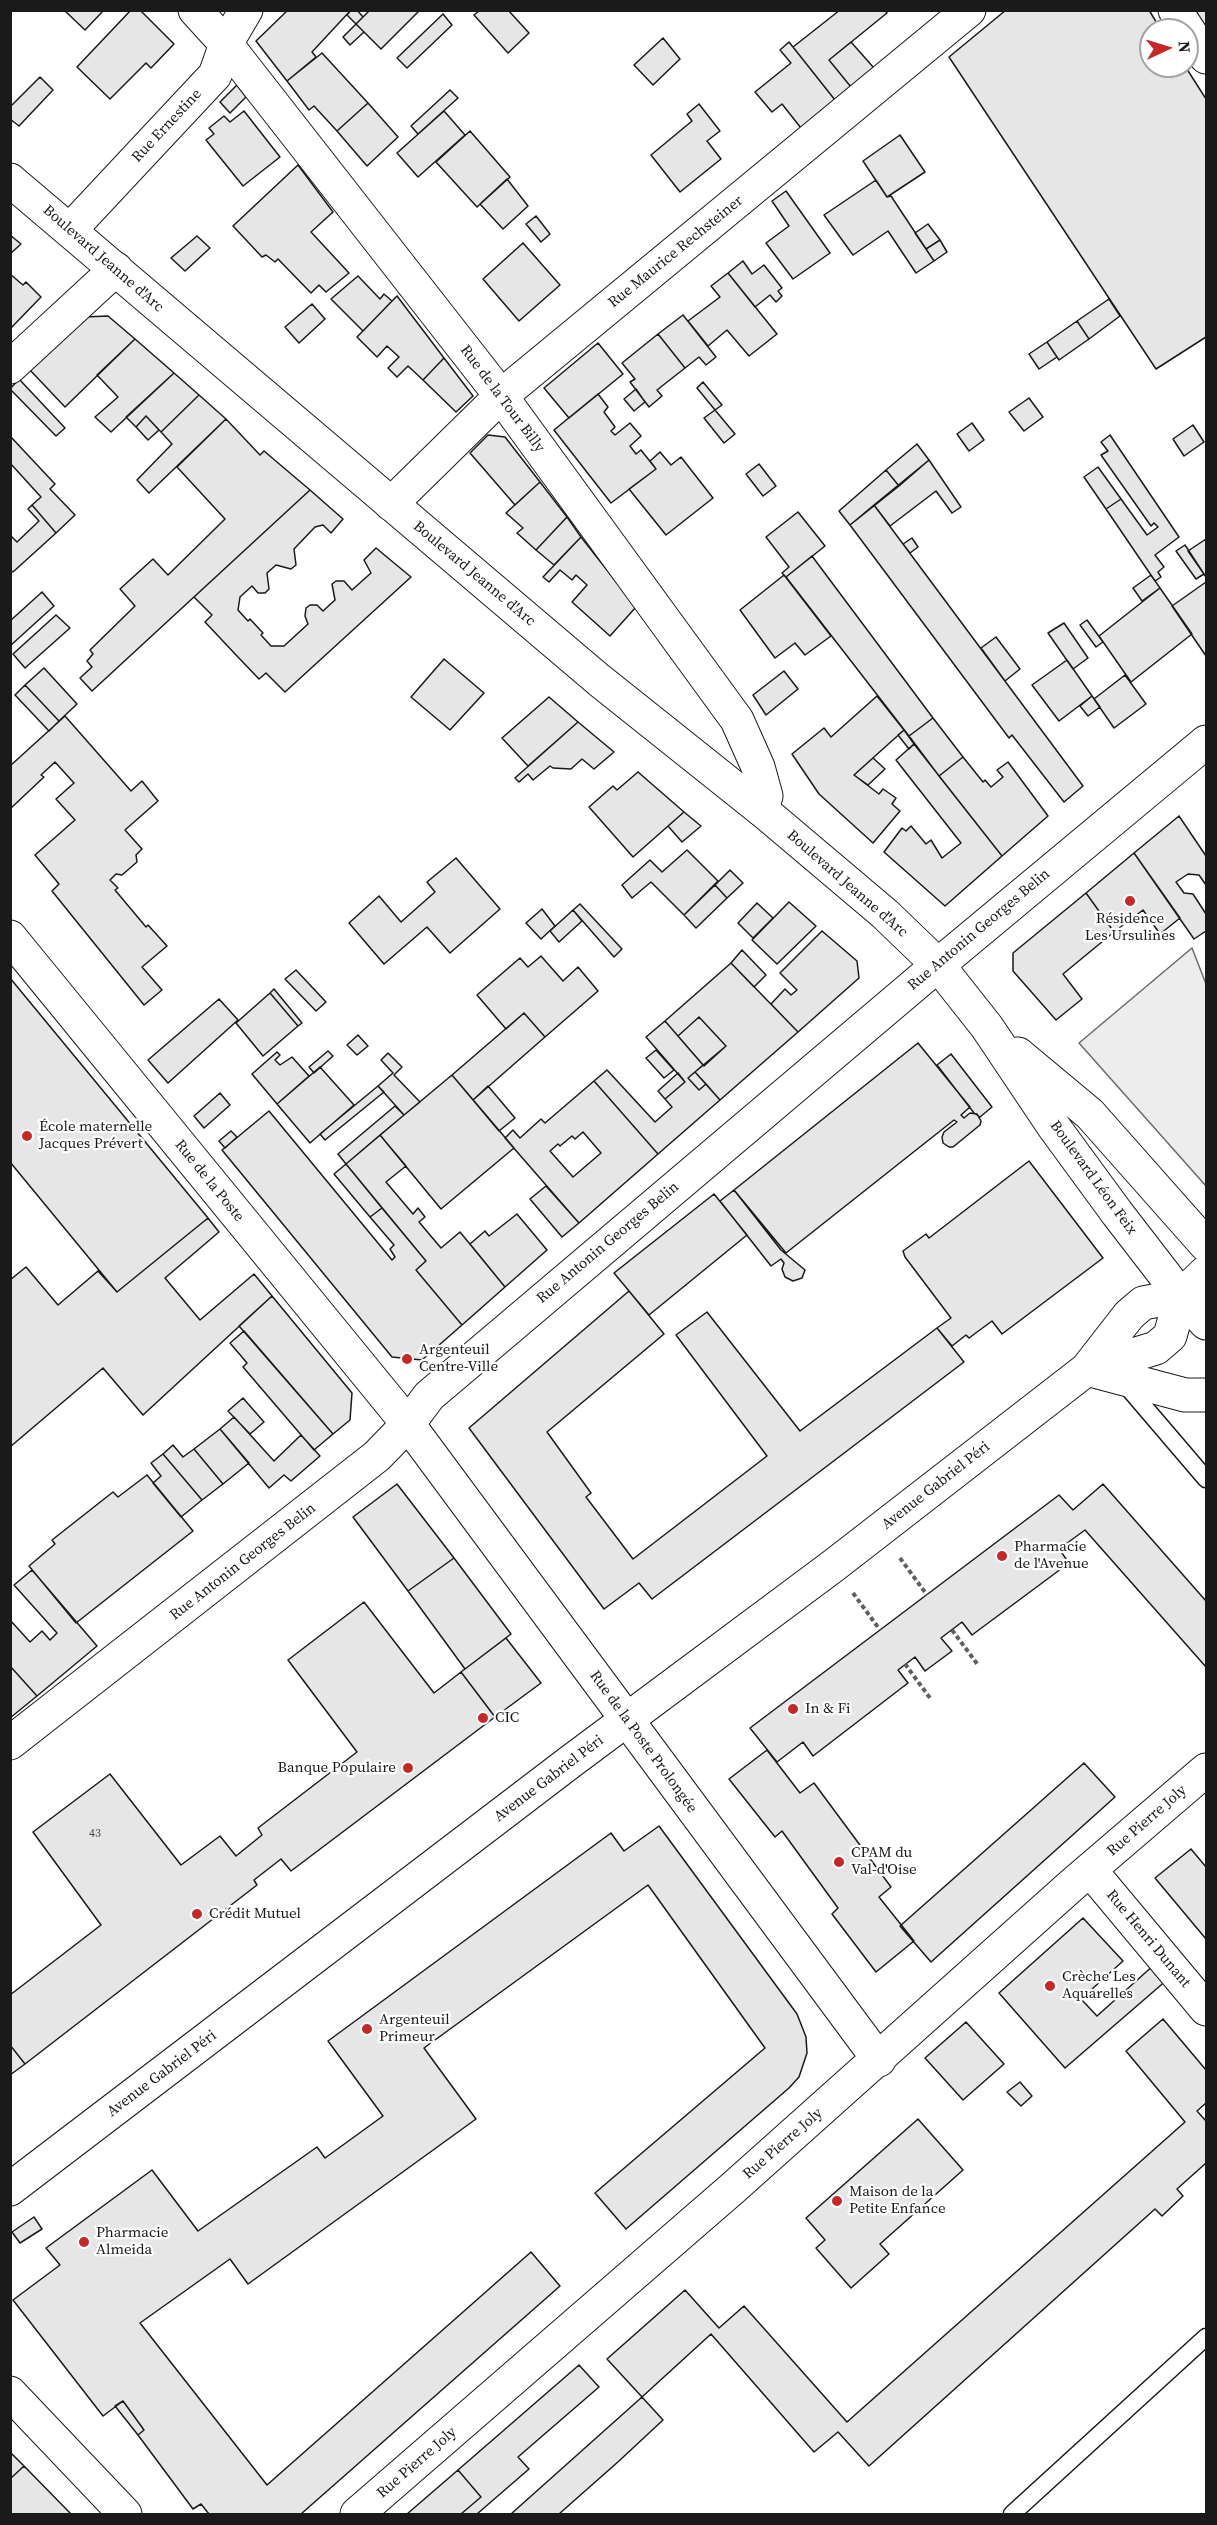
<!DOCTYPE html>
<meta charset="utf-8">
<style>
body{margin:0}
#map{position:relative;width:1217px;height:2525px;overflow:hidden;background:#fff;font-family:"Source Serif 4",serif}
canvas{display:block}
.frame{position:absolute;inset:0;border:12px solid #1a1a1a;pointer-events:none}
.north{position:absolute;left:1139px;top:18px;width:60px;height:60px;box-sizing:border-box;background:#fff;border:2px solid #a3a3a3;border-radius:50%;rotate:86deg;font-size:16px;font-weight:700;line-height:24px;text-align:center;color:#1a1a1a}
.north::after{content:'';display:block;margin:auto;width:21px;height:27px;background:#c62828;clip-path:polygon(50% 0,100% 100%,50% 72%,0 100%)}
</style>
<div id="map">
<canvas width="1217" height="2525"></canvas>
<div class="frame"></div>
<div class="north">N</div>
</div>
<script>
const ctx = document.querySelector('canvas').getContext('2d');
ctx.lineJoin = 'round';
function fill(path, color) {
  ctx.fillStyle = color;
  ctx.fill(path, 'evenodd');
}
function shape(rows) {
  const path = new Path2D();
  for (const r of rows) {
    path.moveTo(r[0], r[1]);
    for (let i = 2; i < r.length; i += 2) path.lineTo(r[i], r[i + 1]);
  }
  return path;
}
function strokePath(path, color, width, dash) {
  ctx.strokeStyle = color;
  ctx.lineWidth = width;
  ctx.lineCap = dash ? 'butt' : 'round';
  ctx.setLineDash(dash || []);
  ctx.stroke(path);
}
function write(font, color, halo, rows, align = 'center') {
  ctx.font = font + ' "Source Serif 4",serif';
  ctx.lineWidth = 4.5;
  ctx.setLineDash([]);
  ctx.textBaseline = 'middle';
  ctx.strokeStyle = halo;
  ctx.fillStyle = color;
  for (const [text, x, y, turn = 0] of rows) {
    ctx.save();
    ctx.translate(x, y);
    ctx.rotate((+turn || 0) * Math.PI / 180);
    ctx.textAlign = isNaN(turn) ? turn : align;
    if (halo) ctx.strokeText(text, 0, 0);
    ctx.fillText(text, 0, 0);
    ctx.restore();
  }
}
const parking = shape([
 [1192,948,1206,984,1206,1186,1079,1043,1192,948]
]);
fill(parking, '#ededed');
strokePath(parking, '#6a6a6a', 1.5);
const building = shape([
 [64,10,104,10,85,30,64,10],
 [131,10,140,10,174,44,151,68,146,63,110,99,77,67,131,10],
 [288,10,351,10,312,52,316,57,287,81,256,41,288,10],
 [351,10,357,10,363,17,356,24,347,15,351,10],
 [370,10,420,10,381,49,356,24,370,10],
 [480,10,508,10,529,33,508,53,474,15,480,10],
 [840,10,885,10,887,13,829,60,851,87,835,100,793,47,840,10],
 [1006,10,1149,10,1161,30,1151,30,1151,66,1185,66,1206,99,1206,337,1156,369,949,57,1006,10],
 [1195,10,1206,10,1206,27,1195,10],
 [443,14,452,25,407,68,397,58,443,14],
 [356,24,364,32,350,45,343,37,356,24],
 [663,38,680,59,653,85,634,65,663,38],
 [789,42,835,100,801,128,782,104,772,112,755,92,791,63,780,50,789,42],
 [851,42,874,68,851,87,829,60,851,42],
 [322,53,368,103,337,131,314,106,309,110,287,81,322,53],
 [40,77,53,90,19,126,10,119,10,107,40,77],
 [237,85,246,97,230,113,220,102,237,85],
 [450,90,458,98,418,134,411,126,450,90],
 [368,103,398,137,367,166,337,131,368,103],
 [699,104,720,131,707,141,721,159,680,192,651,155,692,121,687,114,699,104],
 [244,111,280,157,243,186,206,140,214,134,209,128,224,116,230,122,244,111],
 [444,111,465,135,418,177,397,153,444,111],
 [470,131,510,177,477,207,436,162,470,131],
 [900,135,925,172,887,197,863,161,900,135],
 [298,165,333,212,311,232,349,273,326,292,319,285,311,293,278,259,275,262,266,255,262,257,233,226,298,165],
 [507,179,528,206,503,229,480,204,507,179],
 [876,180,887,197,891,196,934,261,916,273,888,231,853,255,824,215,876,180],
 [786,191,830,253,793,279,766,243,789,226,772,201,786,191],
 [536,216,550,234,541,242,526,224,536,216],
 [928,224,940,240,926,249,915,233,928,224],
 [10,235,21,244,10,254,10,235],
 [197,236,210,248,185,271,171,258,197,236],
 [940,240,947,252,934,261,926,249,940,240],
 [523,243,560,285,519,321,483,279,523,243],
 [743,261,752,274,764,265,782,288,778,291,782,296,776,302,770,295,755,307,728,273,743,261],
 [728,273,777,334,749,356,727,330,708,346,688,321,720,297,711,286,728,273],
 [10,274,23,285,26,282,41,297,11,328,10,274],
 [358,276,380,299,384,294,392,301,363,331,331,299,358,276],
 [397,296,444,358,423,380,408,366,397,377,388,368,399,357,387,346,377,357,357,337,397,296],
 [1109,299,1120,316,1089,339,1077,321,1109,299],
 [312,304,325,319,299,343,285,327,312,304],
 [683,315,716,357,706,365,699,357,685,368,658,334,683,315],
 [108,316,135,339,65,407,29,369,84,317,108,316],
 [1077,321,1089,339,1059,360,1047,342,1077,321],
 [658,334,685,368,657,390,662,396,649,407,630,382,635,379,622,363,658,334],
 [135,339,174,373,111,432,95,417,118,397,97,375,135,339],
 [1047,342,1057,357,1039,369,1029,354,1047,342],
 [598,343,623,374,569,418,544,388,598,343],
 [444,358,473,396,456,412,423,380,444,358],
 [174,373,199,395,161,432,146,416,136,427,126,417,174,373],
 [19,379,65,428,56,436,10,389,19,379],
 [703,382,722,405,715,410,697,388,703,382],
 [636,389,645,402,634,411,624,399,636,389],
 [598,394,608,407,604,412,615,427,611,431,615,435,630,423,641,436,630,446,636,454,641,450,656,469,611,503,554,430,598,394],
 [199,395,226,419,149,493,137,480,172,444,161,432,199,395],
 [1029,398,1043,417,1024,431,1009,412,1029,398],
 [715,410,735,434,724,443,704,418,715,410],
 [146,416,159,430,148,440,136,427,146,416],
 [226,419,260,455,264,451,310,490,92,691,80,678,92,667,87,661,93,654,90,650,135,606,120,589,153,559,168,575,225,519,177,467,226,419],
 [972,423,984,440,969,451,957,434,972,423],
 [1193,425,1204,442,1184,456,1173,439,1193,425],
 [488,435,505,437,540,482,515,505,470,453,488,435],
 [1110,435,1179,537,1155,555,1164,567,1158,572,1161,577,1155,581,1106,509,1121,499,1147,535,1158,527,1154,523,1151,526,1101,455,1108,451,1101,442,1110,435],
 [10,436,55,484,50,489,75,515,56,533,32,505,41,497,10,463,10,436],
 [917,444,929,460,899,486,886,470,917,444],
 [660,452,671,465,681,457,713,498,666,535,629,489,656,469,650,461,660,452],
 [929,460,961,507,952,513,936,491,890,526,874,505,929,460],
 [759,464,776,486,763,496,746,474,759,464],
 [1098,467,1121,499,1106,509,1084,477,1098,467],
 [886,470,899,486,850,525,839,511,886,470],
 [540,482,567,517,536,550,517,533,523,528,506,513,540,482],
 [310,490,343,519,331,533,323,525,315,527,294,549,296,565,291,569,276,565,267,573,269,589,265,593,258,593,252,586,240,597,238,610,248,621,250,619,263,633,261,635,271,646,284,646,308,624,305,616,306,608,310,605,317,605,323,611,335,600,332,584,336,581,344,581,352,590,371,573,364,560,376,548,411,577,285,692,266,673,259,679,237,656,205,622,212,615,194,597,310,490],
 [32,505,56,533,13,572,10,570,10,535,17,542,39,521,28,509,32,505],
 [874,505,1083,786,1064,802,1012,735,1009,738,850,525,874,505],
 [798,512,825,546,786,577,782,573,789,567,766,537,798,512],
 [567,517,581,537,554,565,536,550,567,517],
 [581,537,636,607,610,636,572,602,587,585,576,575,572,580,560,570,549,582,543,577,581,537],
 [912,538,918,547,910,553,903,544,912,538],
 [1206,539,1206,577,1188,551,1206,539],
 [1185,545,1204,574,1196,579,1176,551,1185,545],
 [812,556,933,718,909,736,786,577,812,556],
 [784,575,831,636,805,655,795,643,775,658,740,610,784,575],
 [1151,575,1160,588,1142,601,1133,588,1151,575],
 [1206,582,1206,656,1172,606,1206,582],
 [1160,588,1192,634,1131,682,1099,636,1160,588],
 [42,592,54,606,10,646,10,621,42,592],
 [56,615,70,628,25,668,13,654,56,615],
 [1087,620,1103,642,1096,647,1080,625,1087,620],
 [1064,623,1088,658,1073,669,1048,633,1064,623],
 [996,637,1020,669,1005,681,981,648,996,637],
 [444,659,484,693,450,730,411,697,444,659],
 [1067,660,1092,696,1059,721,1032,685,1067,660],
 [44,668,77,704,59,721,25,685,44,668],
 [784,671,798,689,766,715,753,695,784,671],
 [1125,675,1146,704,1114,728,1094,699,1125,675],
 [25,685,59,721,49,731,15,695,25,685],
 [877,696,904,730,854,775,879,794,883,789,896,798,892,804,900,811,873,843,819,794,792,754,824,728,831,737,877,696],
 [1092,696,1100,707,1088,716,1080,706,1092,696],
 [549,697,578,722,528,766,502,738,549,697],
 [65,716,131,791,142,781,158,801,125,830,142,849,136,855,137,862,122,875,116,874,110,880,118,888,115,890,146,927,148,925,167,946,142,967,162,990,144,1005,52,891,59,884,35,855,75,820,56,799,74,783,55,762,41,775,44,777,10,809,10,766,65,716],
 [933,718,963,757,939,776,909,736,933,718],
 [578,722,614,752,594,769,582,759,571,769,553,768,550,766,533,780,528,774,519,782,515,778,578,722],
 [904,730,914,744,909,749,898,735,904,730],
 [914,744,1002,856,945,906,884,852,902,828,906,831,911,826,926,844,931,840,942,858,961,843,896,760,914,744],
 [963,757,983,782,985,780,991,787,1003,777,997,770,1008,762,1048,816,1002,856,939,776,963,757],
 [873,758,885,769,868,785,854,775,873,758],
 [638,772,684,812,633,857,589,807,613,786,617,790,638,772],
 [684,812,701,826,682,842,668,826,684,812],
 [1179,816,1206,856,1206,885,1199,875,1188,874,1176,882,1184,893,1193,894,1206,914,1206,931,1194,939,1134,853,1179,816],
 [687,850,718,881,684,915,651,882,632,898,622,885,650,860,662,872,687,850],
 [1134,853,1180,918,1160,934,1143,910,1114,932,1086,893,1134,853],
 [456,858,500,909,450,953,427,927,384,964,349,923,379,896,401,922,435,892,427,882,456,858],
 [730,870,743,883,727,898,715,885,730,870],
 [715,885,727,898,696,928,684,915,715,885],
 [1086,893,1114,932,1063,974,1082,999,1056,1020,1013,971,1013,953,1086,893],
 [789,902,816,926,777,964,752,940,789,902],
 [757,903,773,918,753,938,738,923,757,903],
 [580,904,622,949,614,957,573,910,580,904],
 [542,909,555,926,541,939,526,923,542,909],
 [573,910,582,921,559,942,550,931,573,910],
 [822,931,857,961,859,978,798,1032,771,1004,785,989,791,995,797,990,780,973,822,931],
 [742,950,766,975,754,987,731,963,742,950],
 [541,956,563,981,578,967,598,991,545,1037,524,1013,506,1029,477,995,520,958,528,967,541,956],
 [731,963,798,1032,720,1100,695,1072,726,1046,699,1017,678,1036,665,1021,731,963],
 [296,970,326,1002,316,1011,285,979,296,970],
 [10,978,208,1218,117,1292,10,1162,10,978],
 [274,989,302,1023,298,1026,270,993,274,989],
 [270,993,298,1026,263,1056,236,1023,270,993],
 [219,999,238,1020,168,1083,148,1060,219,999],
 [524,1013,545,1037,473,1100,452,1075,524,1013],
 [699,1017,726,1046,704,1066,678,1036,699,1017],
 [665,1021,703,1065,688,1078,699,1090,706,1084,720,1100,658,1154,594,1081,607,1070,655,1122,672,1107,665,1099,685,1082,646,1037,665,1021],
 [358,1035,368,1046,357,1055,347,1045,358,1035],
 [918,1043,970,1107,961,1115,964,1118,970,1113,977,1114,981,1121,980,1125,953,1147,949,1147,943,1143,942,1137,944,1132,957,1122,954,1120,786,1253,734,1190,918,1043],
 [656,1050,674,1070,664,1078,646,1058,656,1050],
 [328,1051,333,1056,314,1073,309,1067,328,1051],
 [277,1052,280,1055,275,1060,280,1065,292,1057,309,1076,277,1104,252,1074,277,1052],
 [388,1053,402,1067,394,1075,420,1102,404,1115,378,1086,393,1073,381,1060,388,1053],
 [951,1054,992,1107,980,1117,974,1113,937,1065,951,1054],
 [320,1067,354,1105,310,1143,277,1104,320,1067],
 [695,1072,706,1084,699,1090,688,1078,695,1072],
 [678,1073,685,1082,665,1099,658,1091,678,1073],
 [452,1075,514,1148,441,1209,380,1135,452,1075],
 [594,1081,658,1154,579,1223,505,1138,513,1130,520,1138,541,1119,545,1123,594,1081],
 [583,1132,601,1153,573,1177,550,1151,558,1144,560,1146,572,1136,575,1139,583,1132],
 [378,1086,384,1092,325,1140,320,1134,378,1086],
 [488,1086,515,1118,499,1131,473,1100,488,1086],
 [220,1093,230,1105,204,1128,194,1116,220,1093],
 [395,1106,404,1115,346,1164,338,1154,395,1106],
 [269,1111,392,1260,395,1257,390,1249,394,1245,370,1217,382,1208,426,1261,416,1270,462,1325,422,1360,392,1357,222,1150,269,1111],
 [231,1131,237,1137,225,1148,219,1141,231,1131],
 [380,1135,406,1166,386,1182,413,1214,418,1208,425,1217,419,1222,441,1248,460,1232,505,1287,462,1325,416,1270,426,1261,346,1164,380,1135],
 [1029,1161,1103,1258,1002,1334,992,1321,969,1338,966,1335,952,1346,937,1328,951,1318,905,1257,903,1251,926,1234,929,1238,1029,1161],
 [346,1164,382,1208,370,1217,334,1174,346,1164],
 [546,1186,579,1223,562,1237,530,1199,546,1186],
 [734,1190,781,1250,805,1270,802,1278,793,1281,785,1277,782,1269,784,1263,781,1259,771,1266,720,1201,734,1190],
 [714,1194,747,1235,649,1315,614,1273,714,1194],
 [517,1214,547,1250,505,1287,470,1244,485,1231,489,1236,517,1214],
 [208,1218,219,1232,165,1278,200,1320,254,1274,272,1296,143,1415,103,1368,10,1447,10,1280,26,1267,58,1305,98,1271,117,1292,208,1218],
 [629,1291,664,1334,547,1432,591,1493,586,1497,633,1559,767,1456,676,1335,707,1312,800,1431,937,1328,964,1362,652,1599,639,1583,604,1609,469,1428,629,1291],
 [272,1296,352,1393,350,1420,333,1434,239,1326,272,1296],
 [244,1331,333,1434,314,1450,243,1367,247,1363,230,1343,244,1331],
 [243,1398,264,1422,250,1434,228,1411,243,1398],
 [234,1417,274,1461,301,1435,320,1456,291,1481,284,1475,269,1488,220,1429,234,1417],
 [220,1429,249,1463,223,1484,194,1449,220,1429],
 [173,1445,183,1457,194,1449,223,1484,202,1500,163,1454,173,1445],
 [163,1454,202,1500,181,1517,153,1483,161,1476,151,1463,163,1454],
 [147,1475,193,1531,76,1623,29,1566,55,1544,52,1540,113,1492,118,1497,147,1475],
 [397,1484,454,1558,408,1591,353,1517,397,1484],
 [1103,1484,1206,1601,1206,1667,1085,1530,1059,1549,1069,1563,972,1635,962,1622,941,1638,952,1651,925,1671,915,1657,898,1670,908,1683,813,1756,803,1742,777,1762,750,1728,1059,1495,1073,1510,1103,1484],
 [454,1558,511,1634,465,1669,408,1591,454,1558],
 [32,1570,97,1646,37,1696,10,1666,10,1620,30,1642,42,1631,50,1640,57,1633,14,1585,32,1570],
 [364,1602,434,1693,461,1672,495,1717,291,1871,281,1859,254,1880,257,1885,25,2064,10,2045,10,1995,101,1925,33,1832,110,1774,181,1865,220,1836,236,1856,262,1835,258,1828,357,1752,288,1660,364,1602],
 [506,1638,541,1683,495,1717,461,1672,506,1638],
 [10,1666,37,1696,10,1718,10,1666],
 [767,1750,800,1793,814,1783,891,1887,879,1897,914,1941,876,1972,832,1914,838,1908,782,1831,775,1837,729,1779,767,1750],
 [1084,1763,1115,1797,931,1962,900,1926,1084,1763],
 [659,1826,797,2014,806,2037,807,2053,799,2077,789,2088,626,2229,595,2193,765,2048,648,1885,424,2048,476,2119,248,2284,230,2259,140,2323,267,2485,531,2252,560,2286,301,2514,209,2514,201,2504,193,2509,138,2435,144,2430,123,2401,103,2416,13,2300,60,2265,46,2248,152,2170,198,2231,317,2147,325,2158,383,2116,328,2041,611,1833,624,1851,659,1826],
 [1191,1849,1206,1867,1206,1939,1155,1878,1191,1849],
 [1083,1918,1123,1961,1081,1999,1097,2016,1155,1964,1168,1979,1065,2068,999,1993,1083,1918],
 [1163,2019,1206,2070,1206,2103,1197,2111,1206,2121,1206,2163,1177,2189,1183,2196,1162,2216,1155,2209,869,2466,838,2432,814,2452,711,2334,642,2397,607,2359,685,2290,719,2328,744,2306,847,2422,1185,2122,1126,2051,1163,2019],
 [966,2022,1004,2064,963,2100,925,2058,966,2022],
 [10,2045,25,2064,10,2075,10,2045],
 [1020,2082,1032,2096,1021,2106,1007,2092,1020,2082],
 [918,2119,963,2170,880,2244,889,2254,851,2288,816,2248,825,2240,806,2218,918,2119],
 [34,2217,42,2229,20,2243,12,2232,34,2217],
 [579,2365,599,2387,518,2457,529,2469,477,2514,461,2514,481,2497,458,2470,579,2365],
 [642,2397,663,2420,619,2461,559,2514,511,2514,642,2397],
 [123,2401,144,2430,138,2435,115,2406,123,2401],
 [10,2452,24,2466,10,2479,10,2452],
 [24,2466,71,2514,10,2514,10,2479,24,2466],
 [458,2470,481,2497,461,2514,407,2514,458,2470]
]);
fill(building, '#e6e6e6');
strokePath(building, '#1a1a1a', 1.5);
const lane = shape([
 [1124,1383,1206,1479],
 [1012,2514,1206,2337]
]);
const street = shape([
 [195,10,226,44,501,396,737,720,758,767,766,796,762,810],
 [1175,10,1206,57],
 [70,230,215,75,226,44,246,10],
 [10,367,116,269],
 [391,504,501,396,969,10],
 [10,937,408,1424,879,2060],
 [10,1743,377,1456,408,1424,429,1396,938,965],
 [1090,1870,1206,2009],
 [10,2393,125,2514],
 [357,2514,733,2188,1073,1884,1206,1770]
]);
const secondary = shape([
 [10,180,599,680,762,810,885,914,938,965,987,1027,1054,1127,1117,1213,1181,1296,1206,1323],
 [938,965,1206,742],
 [1018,1054,1090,1114,1206,1245],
 [1087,1369,1156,1348,1170,1336,1181,1296,1206,1272],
 [1087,1369,1185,1395,1206,1395],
 [10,2189,570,1762,833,1566,1087,1369,1129,1315,1143,1303,1181,1296,1199,1302]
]);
strokePath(lane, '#1a1a1a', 19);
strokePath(street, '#1a1a1a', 35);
strokePath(secondary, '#1a1a1a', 35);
strokePath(shape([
 [900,1558,927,1595],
 [853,1593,880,1630],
 [952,1630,978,1665],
 [905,1664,930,1698]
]), '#5f5f5f', 4, [4.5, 3]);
strokePath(lane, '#fff', 16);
strokePath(street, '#fff', 33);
strokePath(secondary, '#fff', 33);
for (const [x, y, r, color] of [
 [1130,901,6,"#c62828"],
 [27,1136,6,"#c62828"],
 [407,1359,6,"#c62828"],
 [1002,1556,6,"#c62828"],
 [793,1709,6,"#c62828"],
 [483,1718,6,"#c62828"],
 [408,1768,6,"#c62828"],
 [839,1862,6,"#c62828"],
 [197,1914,6,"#c62828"],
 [1050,1986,6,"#c62828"],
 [367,2029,6,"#c62828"],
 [837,2201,6,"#c62828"],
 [84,2242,6,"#c62828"]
]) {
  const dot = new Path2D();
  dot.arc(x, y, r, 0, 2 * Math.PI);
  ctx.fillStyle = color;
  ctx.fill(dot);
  strokePath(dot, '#fff', 2);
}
write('12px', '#4d4d4d', null, [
 ["43",95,1834]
]);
write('15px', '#1a1a1a', '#fff', [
 ["Rue Ernestine",167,126,-47],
 ["Rue Maurice Rechsteiner",676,252,-39],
 ["Boulevard Jeanne d'Arc",103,259,41],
 ["Rue de la Tour Billy",502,399,53],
 ["Boulevard Jeanne d'Arc",474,574,40],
 ["Boulevard Jeanne d'Arc",847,884,41],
 ["Rue Antonin Georges Belin",979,930,-40],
 ["Boulevard Léon Feix",1093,1178,54],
 ["Rue de la Poste",209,1181,51],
 ["Rue Antonin Georges Belin",608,1243,-40],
 ["Avenue Gabriel Péri",936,1486,-38],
 ["Rue Antonin Georges Belin",243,1562,-38],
 ["Rue de la Poste Prolongée",643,1742,54],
 ["Avenue Gabriel Péri",549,1779,-37],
 ["Rue Pierre Joly",1147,1821,-41],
 ["Rue Henri Dunant",1148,1939,50],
 ["Avenue Gabriel Péri",162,2074,-37],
 ["Rue Pierre Joly",783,2144,-41],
 ["Rue Pierre Joly",417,2463,-41]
]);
write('15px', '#1a1a1a', '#fff', [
 ["Résidence",1130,919,"center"],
 ["Les Ursulines",1130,936,"center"],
 ["École maternelle",39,1127],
 ["Jacques Prévert",39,1144],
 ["Argenteuil",419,1350],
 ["Centre-Ville",419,1367],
 ["Pharmacie",1014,1547],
 ["de l'Avenue",1014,1564],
 ["In & Fi",805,1709],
 ["CIC",495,1718],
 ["Banque Populaire",396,1768,"right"],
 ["CPAM du",851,1853],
 ["Val-d'Oise",851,1870],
 ["Crédit Mutuel",209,1914],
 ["Crèche Les",1062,1977],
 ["Aquarelles",1062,1994],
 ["Argenteuil",379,2020],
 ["Primeur",379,2037],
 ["Maison de la",849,2192],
 ["Petite Enfance",849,2209],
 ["Pharmacie",96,2233],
 ["Almeida",96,2250]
], 'left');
</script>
